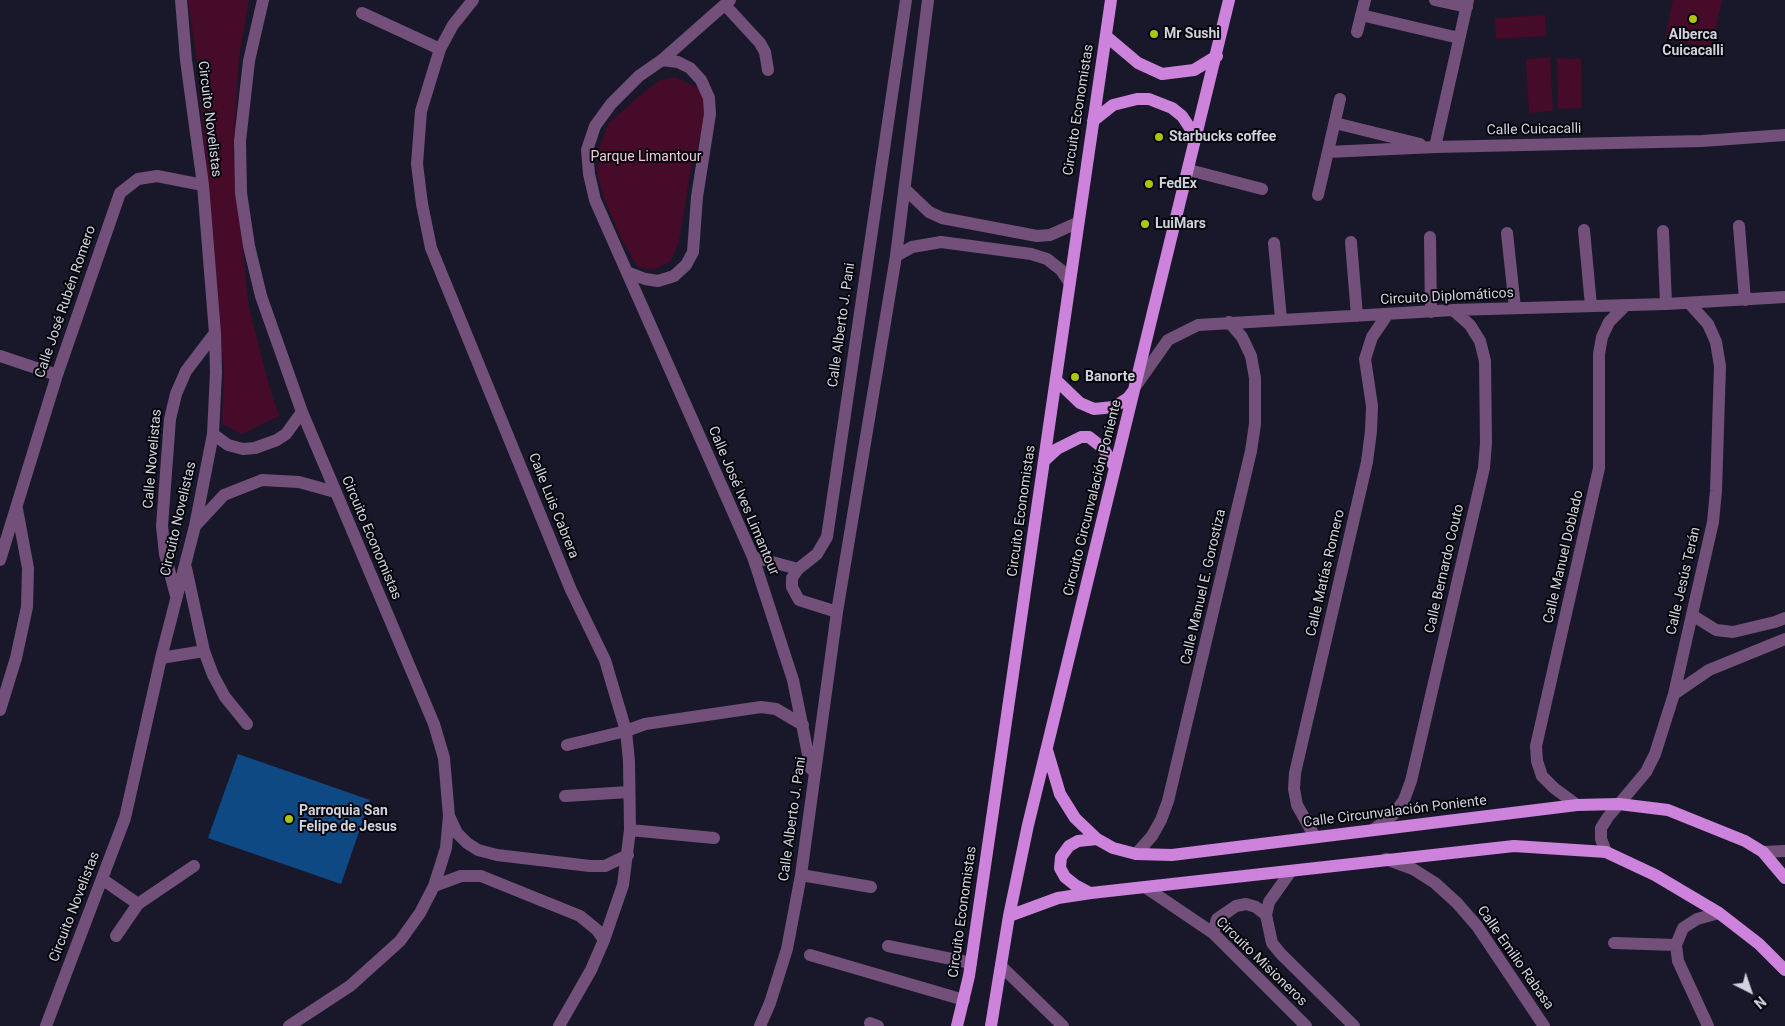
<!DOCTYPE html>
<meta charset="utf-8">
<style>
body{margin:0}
#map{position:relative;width:1785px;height:1026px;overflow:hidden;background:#19182a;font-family:Roboto,sans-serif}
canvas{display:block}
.north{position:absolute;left:1725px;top:966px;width:50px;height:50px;-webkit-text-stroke:4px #05050c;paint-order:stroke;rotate:139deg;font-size:14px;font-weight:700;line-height:20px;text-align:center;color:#d2d1de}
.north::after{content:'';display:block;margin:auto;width:18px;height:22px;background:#d2d1de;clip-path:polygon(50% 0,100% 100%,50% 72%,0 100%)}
</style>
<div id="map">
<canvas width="1785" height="1026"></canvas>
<div class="north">N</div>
</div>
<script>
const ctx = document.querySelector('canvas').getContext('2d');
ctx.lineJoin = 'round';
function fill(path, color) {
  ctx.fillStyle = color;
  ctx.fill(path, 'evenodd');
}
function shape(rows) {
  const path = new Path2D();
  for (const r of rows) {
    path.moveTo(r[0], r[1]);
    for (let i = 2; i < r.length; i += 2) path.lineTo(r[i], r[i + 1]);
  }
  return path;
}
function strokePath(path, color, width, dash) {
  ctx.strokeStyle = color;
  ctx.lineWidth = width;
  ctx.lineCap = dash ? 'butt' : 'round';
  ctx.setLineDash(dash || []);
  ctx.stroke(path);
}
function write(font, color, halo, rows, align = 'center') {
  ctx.font = font + ' Roboto,sans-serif';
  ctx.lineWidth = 4;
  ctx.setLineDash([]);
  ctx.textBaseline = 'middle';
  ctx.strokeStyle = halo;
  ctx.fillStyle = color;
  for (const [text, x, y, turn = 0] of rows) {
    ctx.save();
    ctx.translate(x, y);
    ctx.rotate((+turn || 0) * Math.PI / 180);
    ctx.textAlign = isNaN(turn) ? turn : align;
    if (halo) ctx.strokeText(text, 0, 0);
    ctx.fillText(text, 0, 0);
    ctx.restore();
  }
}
fill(shape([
 [188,0,249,0,239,58,233,152,249,308,269,385,279,416,242,434,222,424,224,374,198,68],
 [1673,0,1722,0,1712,48,1665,39],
 [1545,15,1546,36,1496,39,1495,18],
 [1550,57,1553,111,1529,113,1526,59],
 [1557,58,1581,59,1582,108,1558,109],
 [675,77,698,88,709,108,691,168,679,241,671,261,653,270,638,267,622,240,604,198,597,173,600,145,608,124,639,96,660,80]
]), '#450b28');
fill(shape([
 [238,754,370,800,341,884,208,838]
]), '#0e4984');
strokePath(shape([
 [263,0,249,61,240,141,241,193,249,246,261,296,302,412,434,724,444,758,449,816,446,848,434,886,420,913,400,941,350,986,289,1026],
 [473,0,453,25,440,49,421,111,417,164,422,204,431,248,571,590,605,660,626,731,629,761,630,830,623,885,604,940,591,970,559,1026],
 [730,0,662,60,639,76,611,104,595,126,587,150,589,174,595,200,753,557,793,680,811,769],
 [1435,0,1467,7],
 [725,5,760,43,765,52,768,70],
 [362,13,440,49],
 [1361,15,1459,38],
 [1357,32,1365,0],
 [1335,123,1420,144],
 [1435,147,1468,0],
 [1328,152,1435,147,1702,141,1785,135],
 [1189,170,1262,189],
 [906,190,929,212,942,218,1037,236,1050,235,1077,223],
 [1318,195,1340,99],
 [1739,226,1745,300],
 [1584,230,1591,306],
 [1663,231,1666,304],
 [1507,233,1515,308],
 [1430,237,1431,312],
 [1351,242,1357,316],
 [1274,243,1281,319],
 [896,256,912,247,941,242,1031,254,1047,259,1061,270,1069,282],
 [627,272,645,279,658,281,674,276,686,265,693,252,697,197,710,114,709,98,701,80,690,68,678,62,662,60],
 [0,356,57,375],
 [1137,384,1168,340,1198,325,1453,310,1666,304,1785,297],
 [213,434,228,445,243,449,255,448,277,440,286,434,302,412],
 [196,525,224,495,262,480,299,482,335,492],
 [753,557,798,569],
 [0,560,57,375,120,193,138,179,157,176,203,185],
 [186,568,204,651,213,675,225,697,247,724],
 [176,596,165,554,162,526,170,419,176,394,186,371,215,333],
 [837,612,799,600,792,587,792,578,798,569,817,554,827,537,906,0],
 [1692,615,1716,630,1733,632,1775,622,1785,618],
 [161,658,204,651],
 [1674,694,1709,670,1785,639],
 [0,710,16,658,27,607,28,568,17,509],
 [567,745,626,731,645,724,761,707,776,709,803,725],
 [565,796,629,792],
 [1577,805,1554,788,1542,776,1537,761,1536,746,1599,468,1599,354,1602,337,1609,322,1626,305],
 [450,818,457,833,467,843,478,850,497,855,590,866,605,866,628,855],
 [1374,829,1393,815,1404,800,1411,781,1484,468,1486,443,1485,361,1480,341,1470,325,1453,310],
 [630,830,714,838],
 [1315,837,1297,805,1294,789,1295,773,1367,462,1371,431,1372,406,1365,359,1372,337,1387,315],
 [1606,852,1601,839,1601,828,1608,817,1646,772,1655,754,1674,694,1713,522,1716,491,1720,366,1716,342,1708,324,1689,303],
 [1763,852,1785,851],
 [1136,854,1152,836,1161,820,1168,801,1251,451,1255,424,1255,378,1251,356,1242,337,1229,322],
 [1386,859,1413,869,1435,883,1457,903,1477,926,1544,1026],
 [1291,871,1269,902,1266,915,1272,943,1281,954,1354,1026],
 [801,875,871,887],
 [102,879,138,904],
 [434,886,461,876,481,876,580,916,597,930,604,940],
 [1145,887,1213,933,1306,1026],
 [1213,933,1217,919,1236,906,1246,904,1256,907,1266,915],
 [116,936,138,904,194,866],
 [1614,943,1676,945],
 [888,946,971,963],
 [810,955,964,1000],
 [1001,966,1063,1026],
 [870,1023,878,1026],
 [46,1026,125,818,161,658,195,526,213,434,216,372,215,333,203,185,186,60,181,0],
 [760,1026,770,1003,787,949,801,875,837,612,896,256,928,0],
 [1708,1026,1678,961,1676,945,1683,928,1697,919,1719,913]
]), '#73507a', 12);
strokePath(shape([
 [1106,36,1138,63,1162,74,1194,70,1217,56],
 [1093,121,1113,105,1137,99,1149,99,1172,108,1182,116,1196,137],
 [1056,380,1080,403,1094,409,1114,407,1128,398,1134,390],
 [1045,460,1057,449,1081,437,1089,437,1103,448,1114,466],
 [1047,750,1060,794,1075,818,1097,839,1113,848,1136,854,1172,855,1577,805,1619,804,1668,810,1745,841,1763,852,1785,878],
 [1090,893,1075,885,1065,877,1060,868,1061,857,1069,846,1078,841,1097,839],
 [1009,916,1058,898,1091,893,1514,846,1606,852,1655,875,1719,913,1759,944,1785,970],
 [957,1026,969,976,1111,0],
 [991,1026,1009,916,1028,825,1229,0]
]), '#cd83dc', 12);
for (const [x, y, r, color] of [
 [1693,19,5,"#adc60d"],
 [1154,34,5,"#adc60d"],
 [1159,137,5,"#adc60d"],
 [1149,184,5,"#adc60d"],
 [1145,224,5,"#adc60d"],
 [1075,377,5,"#adc60d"],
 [289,819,5,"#adc60d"]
]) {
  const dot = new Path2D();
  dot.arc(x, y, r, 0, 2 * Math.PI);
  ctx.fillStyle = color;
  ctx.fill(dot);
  strokePath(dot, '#05050c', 2);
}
write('bold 14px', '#d2d1de', '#05050c', [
 ["Mr Sushi",1164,34],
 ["Alberca",1693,35,"center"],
 ["Cuicacalli",1693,51,"center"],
 ["Starbucks coffee",1169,137],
 ["FedEx",1159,184],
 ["LuiMars",1155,224],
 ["Banorte",1085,377],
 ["Parroquia San",299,811],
 ["Felipe de Jesus",299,827]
], 'left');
write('14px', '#d2d1de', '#05050c', [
 ["Circuito Economistas",1079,110,-81],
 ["Circuito Novelistas",209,119,83],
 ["Calle Cuicacalli",1534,130,-1],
 ["Circuito Diplomáticos",1447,297,-3],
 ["Calle José Rubén Romero",66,302,-71],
 ["Calle Alberto J. Pani",842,325,-82],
 ["Calle Novelistas",153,459,-85],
 ["Circuito Circunvalación Poniente",1093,498,-76],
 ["Calle José Ives Limantour",743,501,67],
 ["Calle Luis Cabrera",553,506,68],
 ["Circuito Economistas",1022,511,-82],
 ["Circuito Novelistas",179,519,-77],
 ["Circuito Economistas",371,538,67],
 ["Calle Manuel Doblado",1564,557,-77],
 ["Calle Bernardo Couto",1445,569,-77],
 ["Calle Matías Romero",1326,573,-77],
 ["Calle Jesús Terán",1684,581,-77],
 ["Calle Manuel E. Gorostiza",1204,587,-77],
 ["Calle Circunvalación Poniente",1395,812,-7],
 ["Calle Alberto J. Pani",793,819,-82],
 ["Circuito Novelistas",75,907,-69],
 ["Circuito Economistas",963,912,-82],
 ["Calle Emilio Rabasa",1515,958,55],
 ["Circuito Misioneros",1261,962,44]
]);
write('14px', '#f5c6d7', '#05050c', [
 ["Parque Limantour",646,157]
]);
</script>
